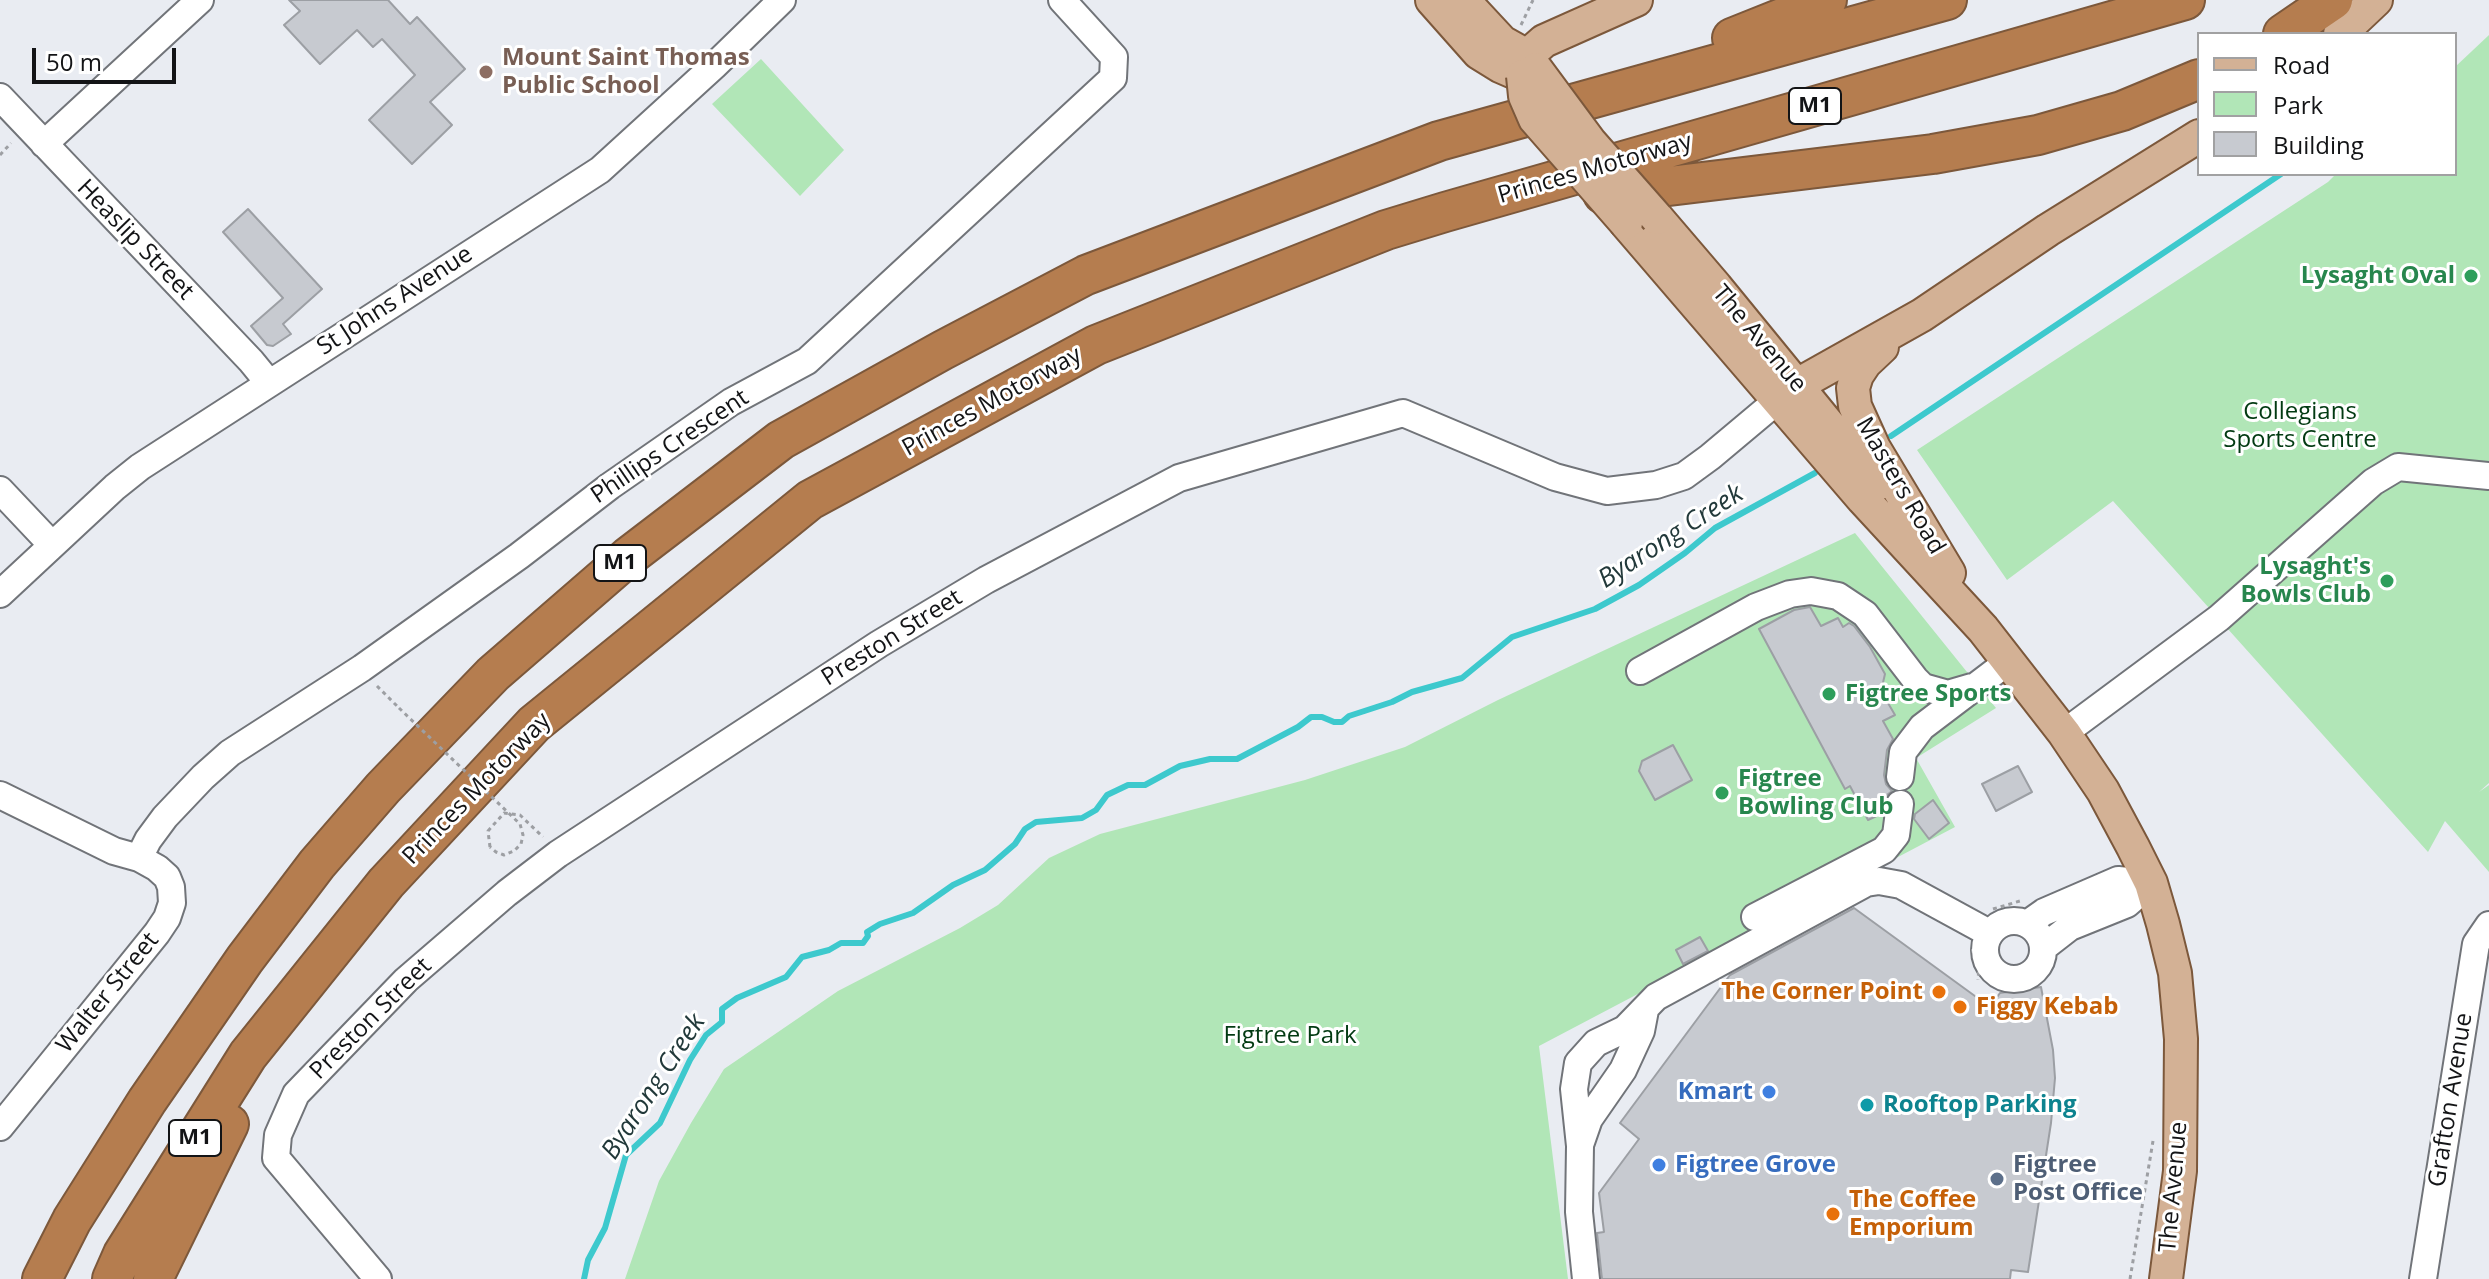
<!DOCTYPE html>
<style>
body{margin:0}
#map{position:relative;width:2489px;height:1279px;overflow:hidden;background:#e9ecf2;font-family:"Open Sans",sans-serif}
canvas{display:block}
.legend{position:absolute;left:2197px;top:32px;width:260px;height:144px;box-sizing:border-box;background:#fff;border:2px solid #a1a1a2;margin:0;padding:10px 14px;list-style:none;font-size:24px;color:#131416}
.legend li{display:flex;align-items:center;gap:16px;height:40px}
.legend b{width:40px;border:2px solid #a1a1a2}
.scale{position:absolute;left:32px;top:48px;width:144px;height:36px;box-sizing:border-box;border:4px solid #131416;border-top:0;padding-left:10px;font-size:24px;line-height:28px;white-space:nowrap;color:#131416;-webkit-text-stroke:6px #fff;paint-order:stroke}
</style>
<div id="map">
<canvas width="2489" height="1279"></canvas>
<ul class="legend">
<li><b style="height:10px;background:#d3b195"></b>Road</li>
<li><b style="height:22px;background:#b1e6b7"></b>Park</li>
<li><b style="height:22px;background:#c7cad0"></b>Building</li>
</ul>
<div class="scale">50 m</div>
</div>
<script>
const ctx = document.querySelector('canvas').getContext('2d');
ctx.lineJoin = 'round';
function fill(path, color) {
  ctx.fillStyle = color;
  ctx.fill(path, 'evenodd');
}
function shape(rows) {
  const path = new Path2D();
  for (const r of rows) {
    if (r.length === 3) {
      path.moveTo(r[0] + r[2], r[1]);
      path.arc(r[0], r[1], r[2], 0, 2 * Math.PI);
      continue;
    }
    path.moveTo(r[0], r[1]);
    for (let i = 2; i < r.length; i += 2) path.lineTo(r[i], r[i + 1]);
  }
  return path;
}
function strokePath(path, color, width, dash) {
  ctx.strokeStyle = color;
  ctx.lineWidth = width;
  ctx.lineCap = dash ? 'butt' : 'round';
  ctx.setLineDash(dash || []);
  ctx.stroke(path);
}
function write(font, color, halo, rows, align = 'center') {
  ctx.font = font + ' "Open Sans",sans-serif';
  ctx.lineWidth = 6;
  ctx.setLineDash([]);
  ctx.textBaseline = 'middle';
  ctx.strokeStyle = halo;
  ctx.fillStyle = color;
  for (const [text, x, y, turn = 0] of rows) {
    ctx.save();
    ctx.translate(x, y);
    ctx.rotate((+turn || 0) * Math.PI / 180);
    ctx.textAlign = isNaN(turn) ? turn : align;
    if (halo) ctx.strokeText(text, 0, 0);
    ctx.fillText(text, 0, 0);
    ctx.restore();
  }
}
fill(shape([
 [2489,35,2489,783,2479,792,2489,785,2489,872,2445,821,2428,852,2113,501,2007,580,1917,450,2328,182,2336,174,2455,174,2455,67],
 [761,59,844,150,800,196,712,104],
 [1855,533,1996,708,1916,758,1955,827,1539,1046,1568,1279,625,1279,659,1181,691,1123,724,1069,838,991,960,928,998,905,1049,858,1100,834,1305,780,1405,747,1498,700]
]), '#b1e6b7');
strokePath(shape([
 [1891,436,2281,174],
 [584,1279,588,1260,605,1228,626,1155,660,1123,690,1060,706,1035,722,1022,722,1009,737,998,786,977,802,957,829,950,841,943,863,943,868,936,867,932,880,924,913,913,953,885,985,870,1015,844,1025,829,1036,822,1082,818,1096,810,1107,795,1128,785,1145,785,1180,766,1210,759,1237,759,1298,727,1311,717,1322,717,1334,722,1342,722,1349,716,1392,702,1412,692,1462,678,1512,637,1595,609,1639,585,1685,553,1715,528,1815,473]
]), '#3dc9cd', 6);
const building = shape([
 [289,0,388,0,410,24,417,17,465,69,430,102,452,125,412,164,369,120,415,75,382,39,373,47,357,30,320,64,284,25,300,11,289,0],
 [248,209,322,289,283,324,291,334,273,346,267,345,251,326,283,298,223,232,248,209],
 [1810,607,1821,626,1838,618,1843,627,1849,623,1854,626,1870,647,1885,674,1881,691,1895,715,1883,721,1893,739,1887,750,1884,775,1886,784,1892,791,1887,795,1883,813,1868,820,1850,786,1845,789,1759,629,1794,610,1810,607],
 [1673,745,1692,780,1655,800,1639,771,1642,761,1673,745],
 [2018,766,2032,792,1996,811,1982,784,2018,766],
 [1933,800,1949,823,1929,839,1914,819,1915,814,1933,800],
 [1854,908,1990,1007,2000,993,2041,987,2053,1050,2055,1078,2051,1123,2028,1272,2011,1270,2010,1279,1602,1279,1597,1233,1604,1232,1599,1193,1639,1139,1620,1123,1730,975,1854,908],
 [1700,937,1708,951,1683,964,1676,950,1700,937]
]);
fill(building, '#c7cad0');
strokePath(building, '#9c9fa4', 2);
const minor = shape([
 [0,97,251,361,269,383],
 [44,144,200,0],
 [0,490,52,545],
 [0,594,115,487,140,467,600,170,714,66,782,0],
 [1640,671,1756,607,1790,594,1811,591,1838,596,1865,614,1915,679,1923,687,1948,694,1972,687],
 [2064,733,2219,618,2373,482,2398,467,2489,476],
 [1900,777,1903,752,1922,727,2009,661],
 [0,795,114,851,139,858,157,868,167,877,171,887,172,903,167,918,157,933,0,1127],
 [139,858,148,840,165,817,203,777,230,753,362,668,519,556,610,486,731,402,807,361,1113,78,1114,57,1062,0],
 [1755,917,1884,850,1896,835,1900,804],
 [2014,950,29],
 [2027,924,2044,912,2118,880,2151,883],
 [2043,948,2070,927,2127,904,2151,883],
 [1581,1142,1589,1119,1623,1070,1641,1031,1645,1010],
 [378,1279,276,1158,278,1135,296,1094,406,980,507,893,558,854,879,644,986,580,1179,478,1403,413,1555,477,1607,491,1656,485,1684,476,1710,457,1778,400],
 [1586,1279,1579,1212,1580,1146,1574,1089,1578,1063,1596,1043,1625,1029,1656,997,1866,883,1879,881,1901,885,1989,933],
 [2423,1279,2476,944,2489,925]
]);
const major = shape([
 [1432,0,1479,53,1500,66,1523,76,1527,56,1544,41,1636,0],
 [1463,0,1502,42,1527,56,1532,63],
 [2340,34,2376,0],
 [1657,218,1716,287,1877,484],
 [1626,223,1863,499,1983,629,2064,733,2103,791,2133,847,2151,883,2163,924,2175,973,2181,1039,2180,1171,2166,1279],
 [1882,347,1865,363,1857,375,1853,388,1855,406,1874,448,1949,573],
 [1782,397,1808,379,1922,315,2048,230,2199,136]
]);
const highway = shape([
 [2283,34,2333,0],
 [1732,38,1827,0],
 [1603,194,1933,154,2038,135,2122,111,2199,79],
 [42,1279,72,1220,147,1101,245,959,317,864,383,788,493,674,628,557,781,440,943,350,1086,275,1439,141,1947,0],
 [112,1279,123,1254,248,1055,386,883,534,724,810,500,1096,345,1386,230,1445,212,2185,0],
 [153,1279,229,1124]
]);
strokePath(minor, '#717479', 30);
strokePath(major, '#7c583b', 36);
strokePath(highway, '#7c583b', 42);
strokePath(shape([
 [1521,25,1533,0],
 [0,155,11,143],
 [377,686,399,708],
 [490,847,488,831,504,813,520,815,543,837],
 [1993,909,2020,901],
 [1972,949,1979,968,1978,980],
 [2130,1279,2153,1141]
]), '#9d9fa3', 3, [4, 4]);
strokePath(minor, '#fff', 26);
strokePath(major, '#d3b195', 32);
strokePath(highway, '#b57d4f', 38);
const majorBridge = shape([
 [1536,69,1590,142,1657,218],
 [1523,76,1525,96,1535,119,1626,223]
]);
strokePath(majorBridge, '#7c583b', 36, []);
strokePath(shape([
 [399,708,520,824,523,835,521,844,514,851,504,855,496,852,490,847]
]), '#9d9fa3', 3, [4, 4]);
strokePath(majorBridge, '#d3b195', 32);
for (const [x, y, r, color] of [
 [486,72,8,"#8d6e63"],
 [2471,276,8,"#2e9e5b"],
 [2387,581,8,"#2e9e5b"],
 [1829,694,8,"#2e9e5b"],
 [1722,793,8,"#2e9e5b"],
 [1939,992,8,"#e8710a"],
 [1960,1007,8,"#e8710a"],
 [1769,1092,8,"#3f7fe0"],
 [1867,1105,8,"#0f9aa8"],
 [1659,1165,8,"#3f7fe0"],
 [1997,1179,8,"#5c6f8a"],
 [1833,1214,8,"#e8710a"]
]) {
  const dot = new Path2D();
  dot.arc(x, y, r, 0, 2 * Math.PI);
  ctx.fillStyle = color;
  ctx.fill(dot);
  strokePath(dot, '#fff', 3);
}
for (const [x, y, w] of [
 [1815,106,52],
 [620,563,52],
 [195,1138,52]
]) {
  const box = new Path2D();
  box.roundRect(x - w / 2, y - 18, w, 36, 6);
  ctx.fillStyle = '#fff';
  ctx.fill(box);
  strokePath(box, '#131416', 2);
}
write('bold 22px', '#131416', null, [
 ["M1",1815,106],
 ["M1",620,563],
 ["M1",195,1138]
]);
write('bold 24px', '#785e54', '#fff', [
 ["Mount Saint Thomas",502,58],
 ["Public School",502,86]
], 'left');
write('24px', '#131416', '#fff', [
 ["Princes Motorway",1595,169,-16],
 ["Heaslip Street",135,240,46],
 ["St Johns Avenue",395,301,-33],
 ["The Avenue",1759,339,50],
 ["Princes Motorway",992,402,-29],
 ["Phillips Crescent",670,447,-34],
 ["Masters Road",1900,486,60],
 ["Preston Street",892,638,-32],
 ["Princes Motorway",477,789,-46],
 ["Walter Street",108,993,-51],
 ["Preston Street",371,1019,-45],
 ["Grafton Avenue",2451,1100,-81],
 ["The Avenue",2174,1187,-85]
]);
write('bold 24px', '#27864d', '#fff', [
 ["Lysaght Oval",2455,276],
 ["Lysaght's",2371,567],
 ["Bowls Club",2371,595],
 ["Figtree Sports",1845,694,"left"],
 ["Figtree",1738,779,"left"],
 ["Bowling Club",1738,807,"left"]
], 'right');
write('24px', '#023a12', '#fff', [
 ["Collegians",2300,412],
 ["Sports Centre",2300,440],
 ["Figtree Park",1290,1036]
]);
write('bold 24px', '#c56008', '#fff', [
 ["The Corner Point",1923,992,"right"],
 ["Figgy Kebab",1976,1007],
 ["The Coffee",1849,1200],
 ["Emporium",1849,1228]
], 'left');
write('bold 24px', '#366cbe', '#fff', [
 ["Kmart",1753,1092],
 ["Figtree Grove",1675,1165,"left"]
], 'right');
write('bold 24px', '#0d838f', '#fff', [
 ["Rooftop Parking",1883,1105]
], 'left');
write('bold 24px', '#4e5e75', '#fff', [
 ["Figtree",2013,1165],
 ["Post Office",2013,1193]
], 'left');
write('italic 26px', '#22393a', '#fff', [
 ["Byarong Creek",1671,537,-33],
 ["Byarong Creek",654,1087,-57]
]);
</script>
